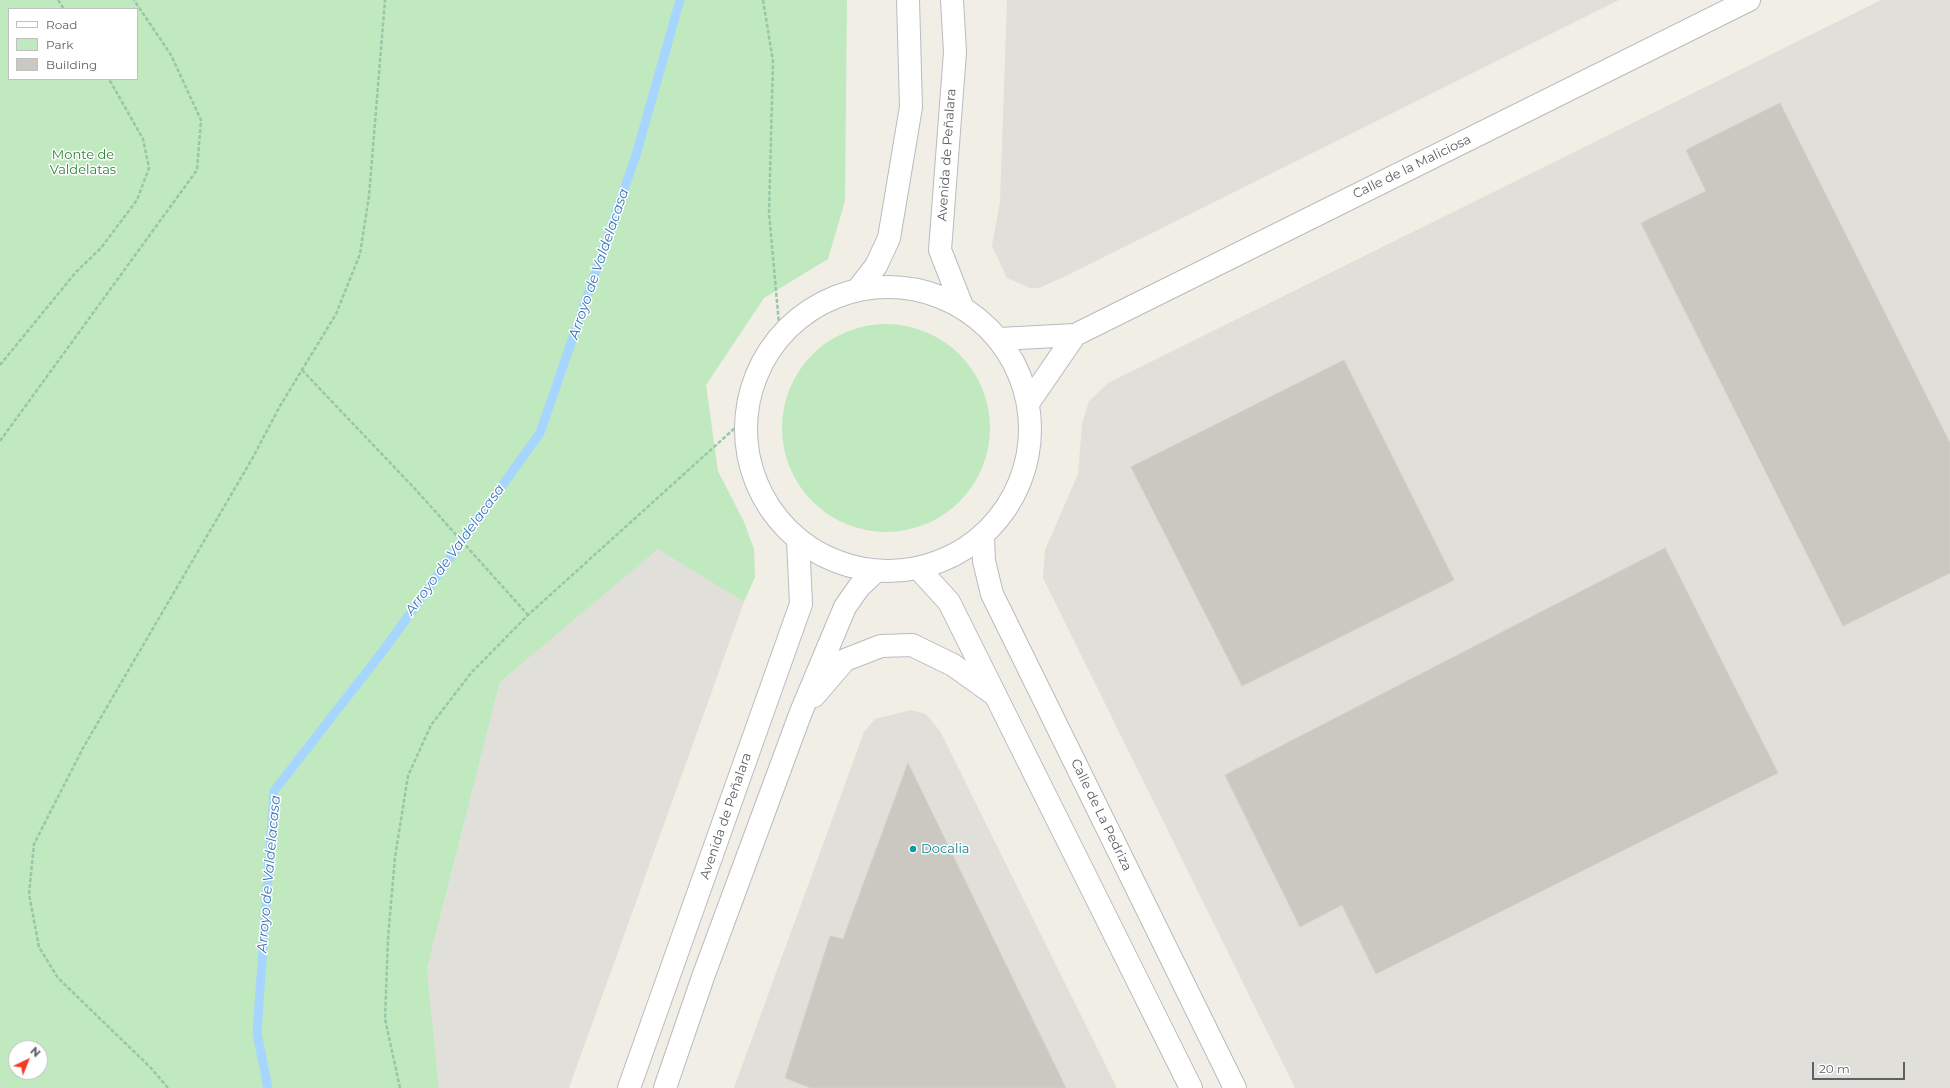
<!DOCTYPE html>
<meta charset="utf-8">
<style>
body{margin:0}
#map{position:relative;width:1950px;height:1088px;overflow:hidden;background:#f0eee5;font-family:Montserrat,sans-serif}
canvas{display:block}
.legend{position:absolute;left:8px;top:8px;width:130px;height:72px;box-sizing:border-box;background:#fff;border:1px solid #bec0c2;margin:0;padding:5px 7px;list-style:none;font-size:12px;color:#5c6166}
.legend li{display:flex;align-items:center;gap:8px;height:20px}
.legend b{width:20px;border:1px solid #bec0c2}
.north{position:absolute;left:8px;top:1040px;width:40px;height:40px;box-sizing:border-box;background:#fff;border:1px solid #bec0c2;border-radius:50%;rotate:43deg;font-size:11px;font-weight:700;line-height:16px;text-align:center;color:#5c6166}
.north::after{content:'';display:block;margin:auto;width:14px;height:18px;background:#f63925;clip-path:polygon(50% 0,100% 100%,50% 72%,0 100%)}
.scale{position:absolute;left:1812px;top:1062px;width:93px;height:18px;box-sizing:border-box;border:2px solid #5c6166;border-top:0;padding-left:5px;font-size:12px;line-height:14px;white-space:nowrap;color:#5c6166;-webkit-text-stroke:3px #fff;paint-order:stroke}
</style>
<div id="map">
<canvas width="1950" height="1088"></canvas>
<ul class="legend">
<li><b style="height:5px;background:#fff"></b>Road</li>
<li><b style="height:11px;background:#c0e9c0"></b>Park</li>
<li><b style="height:11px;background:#cbc8c2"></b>Building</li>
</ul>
<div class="north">N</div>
<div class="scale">20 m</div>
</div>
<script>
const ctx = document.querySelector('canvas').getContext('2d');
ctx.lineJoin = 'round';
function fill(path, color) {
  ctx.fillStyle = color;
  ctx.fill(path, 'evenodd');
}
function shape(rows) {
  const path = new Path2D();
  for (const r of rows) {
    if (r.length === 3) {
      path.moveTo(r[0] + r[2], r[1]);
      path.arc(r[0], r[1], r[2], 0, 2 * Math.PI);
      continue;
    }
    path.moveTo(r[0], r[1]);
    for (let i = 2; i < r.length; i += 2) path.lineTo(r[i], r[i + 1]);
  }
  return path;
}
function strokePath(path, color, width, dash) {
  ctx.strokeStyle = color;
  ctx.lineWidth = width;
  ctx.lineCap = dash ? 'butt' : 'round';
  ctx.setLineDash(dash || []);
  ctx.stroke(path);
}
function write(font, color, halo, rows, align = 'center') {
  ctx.font = font + ' Montserrat,sans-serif';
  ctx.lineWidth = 3;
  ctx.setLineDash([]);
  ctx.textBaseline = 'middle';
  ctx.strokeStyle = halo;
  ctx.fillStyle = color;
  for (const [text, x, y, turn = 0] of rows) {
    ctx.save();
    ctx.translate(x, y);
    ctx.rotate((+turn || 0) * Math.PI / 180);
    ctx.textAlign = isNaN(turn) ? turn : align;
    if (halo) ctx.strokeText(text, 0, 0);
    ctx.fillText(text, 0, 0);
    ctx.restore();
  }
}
fill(shape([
 [1007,0,1619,0,1066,276,1039,288,1030,288,1007,278,992,246,1000,202],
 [1881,0,1950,0,1950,1088,1295,1088,1043,578,1045,550,1078,474,1082,424,1089,401,1108,383],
 [658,548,744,602,569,1088,439,1088,427,969,500,682],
 [911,710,926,714,940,731,1117,1088,734,1088,864,732,875,719]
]), '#e1dfd9');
fill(shape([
 [0,0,847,0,845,201,828,259,764,298,706,385,718,471,744,522,754,549,755,577,744,602,658,549,500,682,427,969,439,1088,0,1088],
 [9,9,137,9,137,79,9,79],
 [16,1048,40,1048,40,1072,16,1072],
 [886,428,104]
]), '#c0e9c0');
strokePath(shape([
 [268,1088,257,1033,274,791,386,647,540,433,636,155,680,0]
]), '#a6d6ff', 9);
const building = shape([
 [1780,103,1950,443,1950,573,1843,626,1641,223,1706,191,1686,150,1780,103],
 [1344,360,1454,580,1242,686,1131,467,1344,360],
 [1665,548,1778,773,1376,974,1342,905,1300,927,1225,775,1665,548],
 [908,763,1009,971,1066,1088,811,1088,785,1078,830,936,843,939,908,763]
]);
fill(building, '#cbc8c2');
strokePath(building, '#d5d0c2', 1);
const street = shape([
 [999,339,1075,335,1749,0],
 [1029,402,1075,335],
 [983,537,984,561,992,594,1235,1088],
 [919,569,949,602,1191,1088]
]);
const secondary = shape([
 [952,0,955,52,940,250,962,306],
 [888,429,142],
 [858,289,876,266,889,238,911,107,908,0],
 [814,696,845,660,881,646,912,645,953,665,995,695],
 [629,1088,801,604,798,540],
 [665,1088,703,977,801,712,845,607,859,587,875,572]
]);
strokePath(street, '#b7bbc0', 24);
strokePath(secondary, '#b8bcc2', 24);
strokePath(shape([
 [58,0,64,9],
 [763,0,773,61,769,213,780,335],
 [0,365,76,272,101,248,137,200,149,168,143,139,109,79],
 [302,370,416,490,528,615],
 [0,441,197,170,201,120,171,55,134,0],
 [168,1088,151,1068,58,978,39,947,29,894,34,844,83,748,252,459,280,406,336,314,360,254,369,196,385,0],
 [400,1088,385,1019,388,938,395,857,408,776,431,725,471,673,528,615,746,418]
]), '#97c8a6', 2.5, [4, 2]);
strokePath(street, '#fff', 22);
strokePath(secondary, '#fff', 22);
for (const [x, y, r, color] of [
 [913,849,4,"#0f9aa8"]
]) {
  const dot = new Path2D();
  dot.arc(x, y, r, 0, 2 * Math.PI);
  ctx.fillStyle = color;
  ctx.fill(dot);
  strokePath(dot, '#fff', 1.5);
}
write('13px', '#2e8434', '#fff', [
 ["Monte de",83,155],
 ["Valdelatas",83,170]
]);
write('13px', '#5c6166', '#fff', [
 ["Avenida de Peñalara",947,155,-86],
 ["Calle de la Maliciosa",1412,167,-26],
 ["Calle de La Pedriza",1101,815,64],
 ["Avenida de Peñalara",726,816,-71]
]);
write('13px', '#0d838f', '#fff', [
 ["Docalia",921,849]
], 'left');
write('italic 14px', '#3a76b9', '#fff', [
 ["Arroyo de Valdelacasa",599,264,-71],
 ["Arroyo de Valdelacasa",455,550,-54],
 ["Arroyo de Valdelacasa",269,874,-85]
]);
</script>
